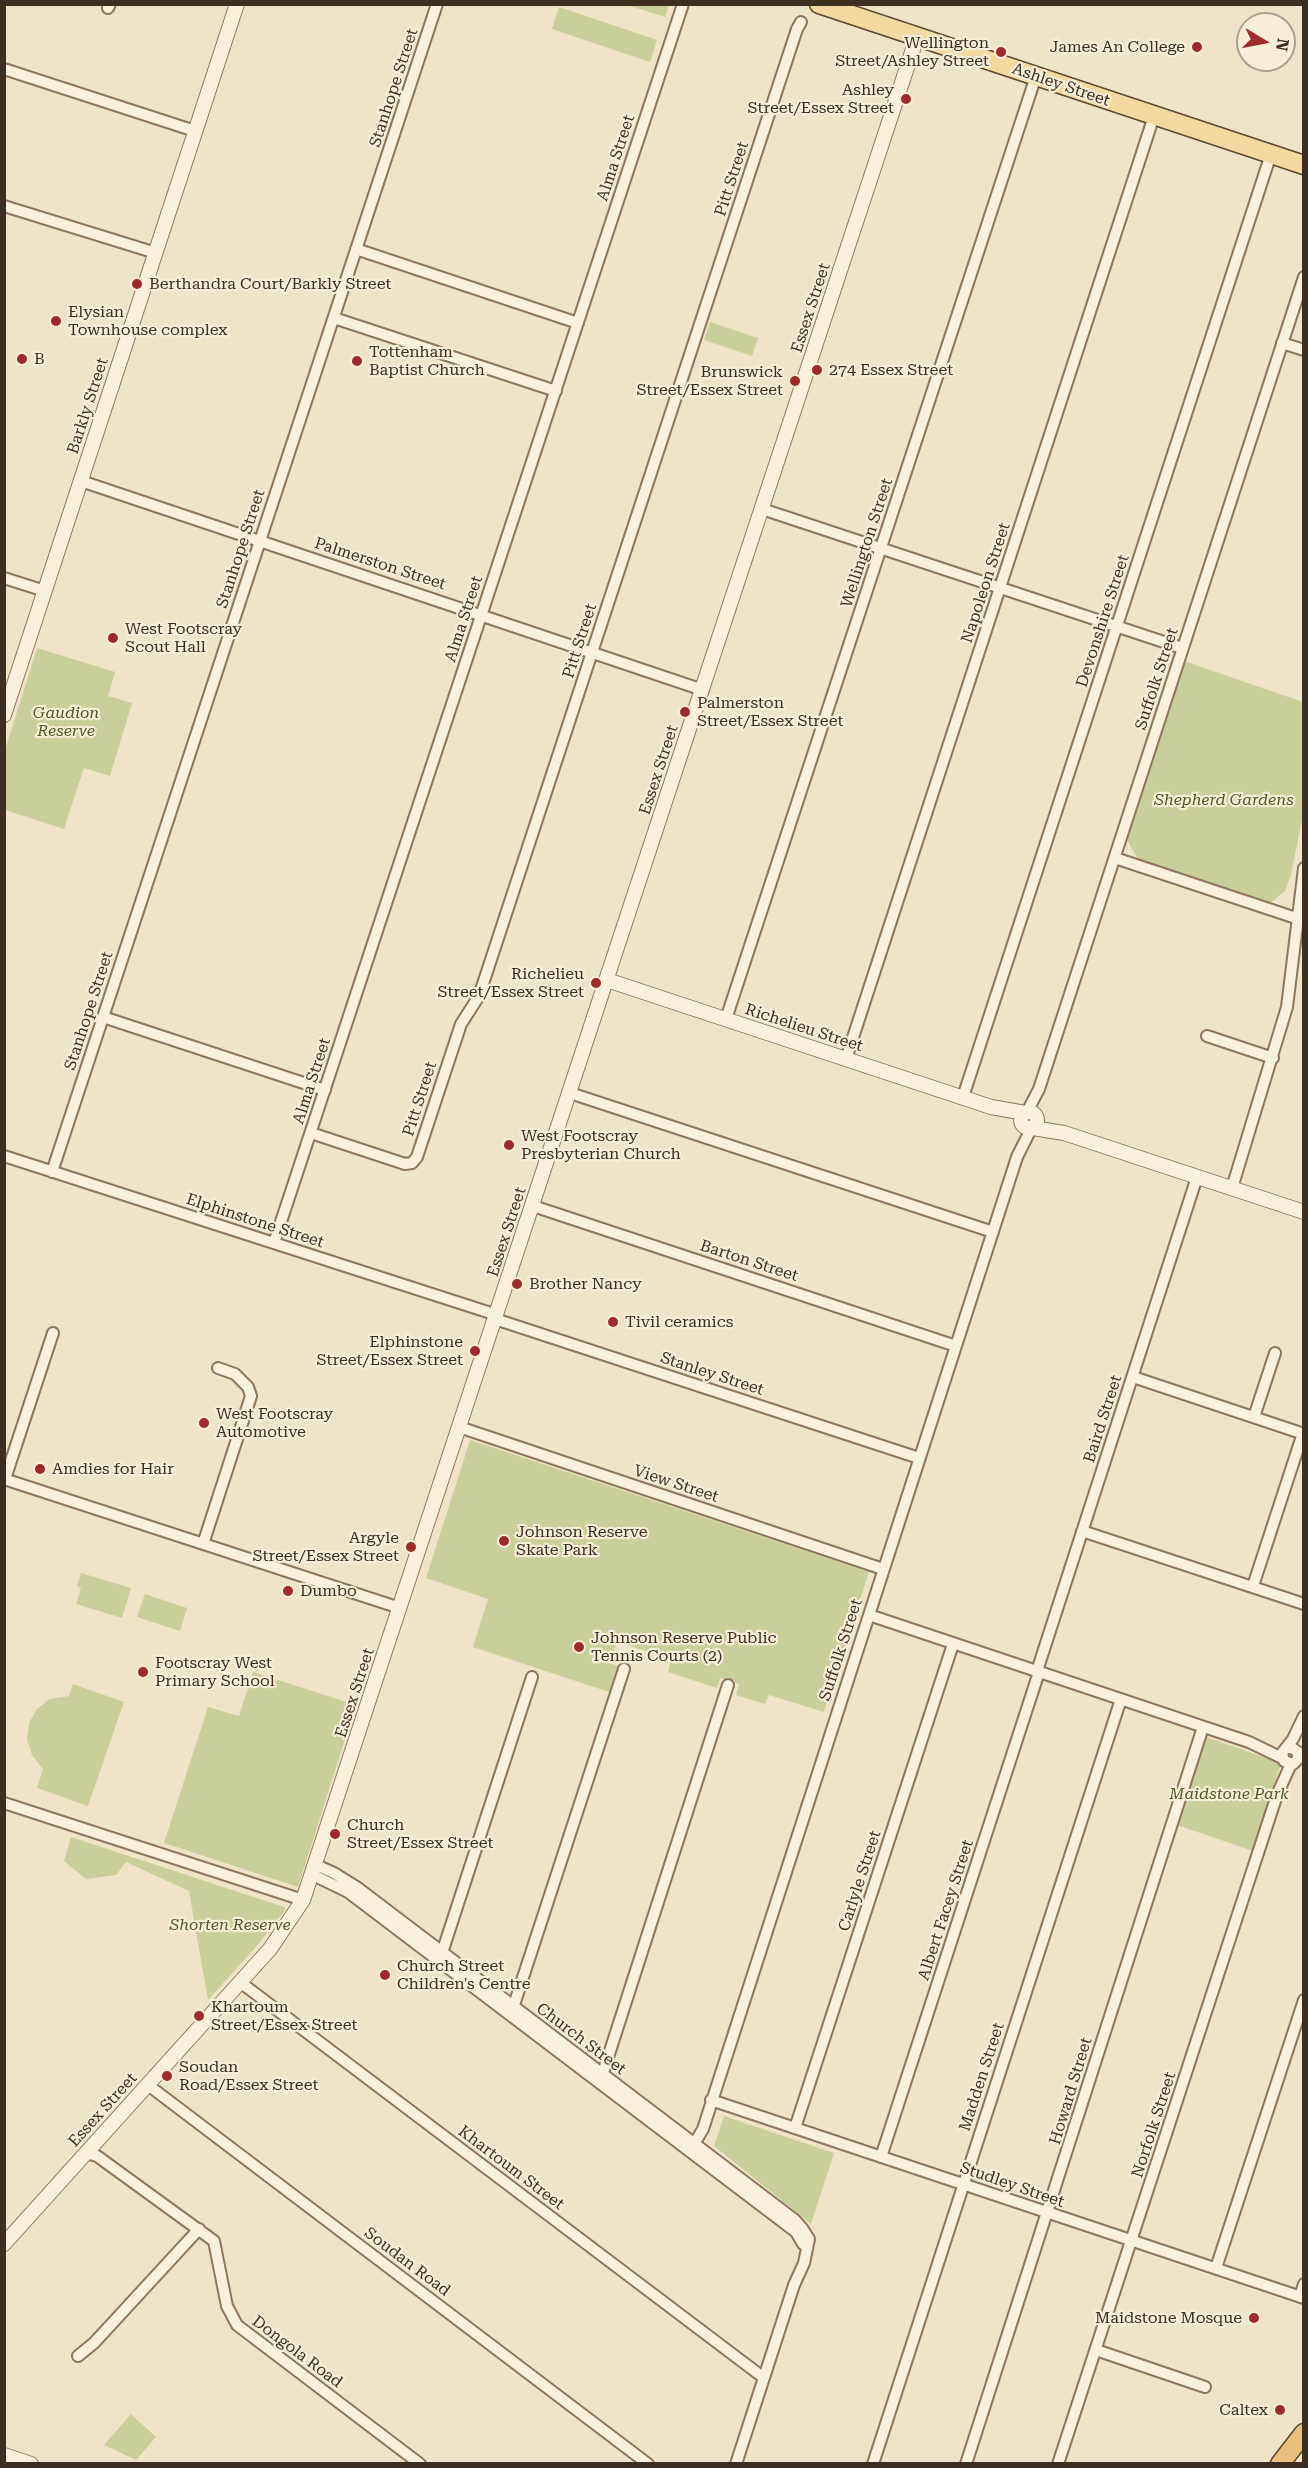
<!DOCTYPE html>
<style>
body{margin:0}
#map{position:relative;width:1308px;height:2468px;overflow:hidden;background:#f0e4c8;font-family:"Roboto Serif",serif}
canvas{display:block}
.frame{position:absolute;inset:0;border:6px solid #3d2e20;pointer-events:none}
.north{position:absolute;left:1236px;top:12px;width:60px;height:60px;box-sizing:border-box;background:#f7eed8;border:2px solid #ada18e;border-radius:50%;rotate:100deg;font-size:16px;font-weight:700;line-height:24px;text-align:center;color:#3d2e20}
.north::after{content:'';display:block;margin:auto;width:21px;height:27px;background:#9e2a2b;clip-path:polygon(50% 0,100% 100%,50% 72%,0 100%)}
</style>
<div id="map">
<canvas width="1308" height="2468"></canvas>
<div class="frame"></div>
<div class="north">N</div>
</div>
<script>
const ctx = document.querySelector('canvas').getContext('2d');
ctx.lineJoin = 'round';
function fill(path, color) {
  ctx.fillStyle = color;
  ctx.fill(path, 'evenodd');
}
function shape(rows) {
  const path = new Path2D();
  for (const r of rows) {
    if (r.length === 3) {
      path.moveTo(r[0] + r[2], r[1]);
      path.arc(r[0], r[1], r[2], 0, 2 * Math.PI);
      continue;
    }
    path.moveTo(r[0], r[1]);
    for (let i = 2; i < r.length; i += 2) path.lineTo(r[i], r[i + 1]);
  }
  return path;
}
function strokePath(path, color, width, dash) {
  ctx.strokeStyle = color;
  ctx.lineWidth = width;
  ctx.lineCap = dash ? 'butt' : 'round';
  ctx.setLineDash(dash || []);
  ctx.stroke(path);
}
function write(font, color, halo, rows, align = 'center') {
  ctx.font = font + ' "Roboto Serif",serif';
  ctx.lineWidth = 4.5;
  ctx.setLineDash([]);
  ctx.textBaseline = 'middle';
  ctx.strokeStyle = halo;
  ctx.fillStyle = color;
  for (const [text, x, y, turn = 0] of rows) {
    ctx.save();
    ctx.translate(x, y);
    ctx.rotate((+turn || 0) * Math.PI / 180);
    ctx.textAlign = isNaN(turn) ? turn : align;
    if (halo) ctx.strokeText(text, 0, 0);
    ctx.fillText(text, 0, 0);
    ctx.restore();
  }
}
fill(shape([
 [627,5,669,5,665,17],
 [559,7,657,40,650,62,552,29],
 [710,322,758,338,752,356,704,340],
 [37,648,115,672,108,696,132,703,110,776,84,768,64,829,5,810,5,750],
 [1184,661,1303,702,1303,815,1291,875,1285,891,1269,904,1139,861,1127,840],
 [470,1440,869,1572,824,1712,769,1695,765,1704,736,1695,739,1684,720,1678,717,1688,668,1672,671,1659,617,1642,610,1663,618,1666,609,1692,473,1647,488,1599,426,1578],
 [81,1573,131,1588,122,1618,76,1604,81,1588,77,1586],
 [145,1594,187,1608,180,1631,137,1617],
 [253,1672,356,1705,298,1887,164,1843,208,1707,239,1716],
 [73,1684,124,1702,88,1806,37,1788,43,1769,32,1755,27,1739,29,1723,37,1709,50,1699,69,1696],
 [1206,1737,1281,1763,1253,1851,1177,1825],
 [71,1837,284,1907,285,1910,256,1947,208,2000,189,1891,126,1862,116,1875,86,1879,64,1861],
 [724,2116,834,2153,811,2224,714,2146],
 [131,2414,156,2437,136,2460,104,2445]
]), '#c9cf9b');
const minor = shape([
 [108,8,110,4],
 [4,69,195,131],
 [4,206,156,253],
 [356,249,578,323],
 [334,318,556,391],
 [1282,343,1304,350],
 [81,481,703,690],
 [762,509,1182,648],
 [4,578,45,591],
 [1115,858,1296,918],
 [103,1017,325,1090],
 [726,1019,1036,76],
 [1207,1036,1273,1058],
 [846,1059,1154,116],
 [570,1093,993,1232],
 [963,1097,1271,154],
 [1027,1112,1039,1089,1304,277],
 [311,1133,405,1164,412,1163,417,1157,461,1024,479,996,797,29,801,22],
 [4,1156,497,1315],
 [52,1172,437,4],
 [1232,1188,1287,1007,1304,868],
 [533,1206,956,1346],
 [274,1243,683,4],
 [495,1319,919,1458],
 [1133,1377,1304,1434],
 [1254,1417,1275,1353],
 [459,1427,883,1569],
 [4,1479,400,1608],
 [5,1479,53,1333],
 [1082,1531,1304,1604],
 [203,1544,251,1396,248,1387,235,1374,218,1368],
 [1253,1586,1303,1433],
 [869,1615,1249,1742,1282,1758],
 [1037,1671,1197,1177],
 [1287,1748,1292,1748,1298,1752,1298,1759,1293,1764,1284,1761,1282,1753,1293,1739,1304,1716],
 [4,1803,303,1900],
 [316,1865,334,1873,358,1888,795,2220,802,2228,809,2239,804,2263,794,2285,736,2464],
 [313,1875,348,1892,796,2232,803,2244],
 [440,1959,532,1677],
 [240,1982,764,2378],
 [512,2011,624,1669],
 [601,2079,728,1685],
 [148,2085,648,2464],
 [711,2100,1304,2298],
 [795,2128,953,1644],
 [690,2151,703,2129,1017,1157,1031,1129],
 [86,2153,97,2156,214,2241,227,2306,237,2325,420,2464],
 [881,2157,1039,1672],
 [1216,2268,1304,2000],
 [1300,2297,1304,2284],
 [1096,2350,1205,2387],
 [78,2356,94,2343,199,2229],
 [873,2464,1121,1699],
 [966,2464,1203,1727],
 [1058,2464,1277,1795,1291,1764]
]);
const tertiary = shape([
 [4,715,237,4],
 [607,980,991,1107,1025,1113],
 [1029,1120,8],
 [1033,1128,1064,1133,1304,1212],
 [4,2244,270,1949,303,1900,917,37],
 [4,2455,31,2464]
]);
const primary = shape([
 [819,4,1304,165]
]);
const trunk = shape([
 [1280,2464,1304,2433]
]);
strokePath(minor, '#8d765c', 14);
strokePath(tertiary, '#8d765c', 16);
strokePath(primary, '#5b4430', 21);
strokePath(trunk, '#5b4430', 21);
strokePath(minor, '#faf1dc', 10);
strokePath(tertiary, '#faf1dc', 14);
strokePath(primary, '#f3d9a0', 18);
strokePath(trunk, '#eabe7c', 18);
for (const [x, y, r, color] of [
 [1197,47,6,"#9e2a2b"],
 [1001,52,6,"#9e2a2b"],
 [906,99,6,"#9e2a2b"],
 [137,284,6,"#9e2a2b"],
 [56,321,6,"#9e2a2b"],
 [22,359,6,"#9e2a2b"],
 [357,361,6,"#9e2a2b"],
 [817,370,6,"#9e2a2b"],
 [795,381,6,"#9e2a2b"],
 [113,638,6,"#9e2a2b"],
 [685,712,6,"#9e2a2b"],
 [596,983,6,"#9e2a2b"],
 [509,1145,6,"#9e2a2b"],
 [517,1284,6,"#9e2a2b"],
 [613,1322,6,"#9e2a2b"],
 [475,1351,6,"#9e2a2b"],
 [204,1423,6,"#9e2a2b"],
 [40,1469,6,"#9e2a2b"],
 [504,1541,6,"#9e2a2b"],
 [411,1547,6,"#9e2a2b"],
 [288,1591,6,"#9e2a2b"],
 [579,1647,6,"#9e2a2b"],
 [143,1672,6,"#9e2a2b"],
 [335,1834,6,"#9e2a2b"],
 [385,1975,6,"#9e2a2b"],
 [199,2016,6,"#9e2a2b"],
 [167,2076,6,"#9e2a2b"],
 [1254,2318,6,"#9e2a2b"],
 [1280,2410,6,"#9e2a2b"]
]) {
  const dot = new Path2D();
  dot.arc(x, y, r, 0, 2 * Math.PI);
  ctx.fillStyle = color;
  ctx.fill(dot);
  strokePath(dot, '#f7eed8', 2);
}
write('16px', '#3d2e20', '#f7eed8', [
 ["Wellington",989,43,"right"],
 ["Street/Ashley Street",989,61,"right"],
 ["James An College",1185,47,"right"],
 ["Ashley",894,90,"right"],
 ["Street/Essex Street",894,108,"right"],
 ["Berthandra Court/Barkly Street",149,284],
 ["Elysian",68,312],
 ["Townhouse complex",68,330],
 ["Tottenham",369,352],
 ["Baptist Church",369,370],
 ["B",34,359],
 ["274 Essex Street",829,370],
 ["Brunswick",783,372,"right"],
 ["Street/Essex Street",783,390,"right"],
 ["West Footscray",125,629],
 ["Scout Hall",125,647],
 ["Palmerston",697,703],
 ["Street/Essex Street",697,721],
 ["Richelieu",584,974,"right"],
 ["Street/Essex Street",584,992,"right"],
 ["West Footscray",521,1136],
 ["Presbyterian Church",521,1154],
 ["Brother Nancy",529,1284],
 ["Tivil ceramics",625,1322],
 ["Elphinstone",463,1342,"right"],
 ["Street/Essex Street",463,1360,"right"],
 ["West Footscray",216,1414],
 ["Automotive",216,1432],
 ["Amdies for Hair",52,1469],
 ["Johnson Reserve",516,1532],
 ["Skate Park",516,1550],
 ["Argyle",399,1538,"right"],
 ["Street/Essex Street",399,1556,"right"],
 ["Dumbo",300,1591],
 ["Johnson Reserve Public",591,1638],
 ["Tennis Courts (2)",591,1656],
 ["Footscray West",155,1663],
 ["Primary School",155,1681],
 ["Church",347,1825],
 ["Street/Essex Street",347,1843],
 ["Church Street",397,1966],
 ["Children's Centre",397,1984],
 ["Khartoum",211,2007],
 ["Street/Essex Street",211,2025],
 ["Soudan",179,2067],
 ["Road/Essex Street",179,2085],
 ["Maidstone Mosque",1242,2318,"right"],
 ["Caltex",1268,2410,"right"]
], 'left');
write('16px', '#3d2e20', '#f7eed8', [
 ["Ashley Street",1061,85,19],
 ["Stanhope Street",394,88,-72],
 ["Alma Street",616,158,-72],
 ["Pitt Street",732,179,-72],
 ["Essex Street",811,308,-72],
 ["Barkly Street",88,406,-72],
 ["Wellington Street",867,543,-72],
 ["Stanhope Street",241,549,-72],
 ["Palmerston Street",380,564,18],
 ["Napoleon Street",986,583,-72],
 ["Alma Street",464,619,-72],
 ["Devonshire Street",1103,621,-72],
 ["Pitt Street",580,641,-72],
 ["Suffolk Street",1157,679,-72],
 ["Essex Street",659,770,-72],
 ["Stanhope Street",89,1011,-72],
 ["Richelieu Street",804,1028,18],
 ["Alma Street",312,1081,-72],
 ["Pitt Street",420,1099,-72],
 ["Elphinstone Street",255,1221,18],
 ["Essex Street",507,1232,-72],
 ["Barton Street",749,1261,18],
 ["Stanley Street",712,1374,18],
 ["Baird Street",1103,1419,-72],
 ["View Street",676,1484,18],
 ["Suffolk Street",841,1650,-72],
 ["Essex Street",355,1693,-72],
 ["Carlyle Street",860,1881,-72],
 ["Albert Facey Street",946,1910,-72],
 ["Church Street",581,2039,37],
 ["Madden Street",982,2077,-72],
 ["Howard Street",1071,2091,-73],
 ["Essex Street",103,2110,-48],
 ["Norfolk Street",1154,2125,-72],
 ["Khartoum Street",511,2168,37],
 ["Studley Street",1012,2185,19],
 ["Soudan Road",407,2262,37],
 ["Dongola Road",297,2352,37]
]);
write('italic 16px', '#4d5a26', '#f7eed8', [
 ["Gaudion",66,713],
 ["Reserve",66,731],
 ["Shepherd Gardens",1224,800],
 ["Maidstone Park",1229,1794],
 ["Shorten Reserve",230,1925]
]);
</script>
